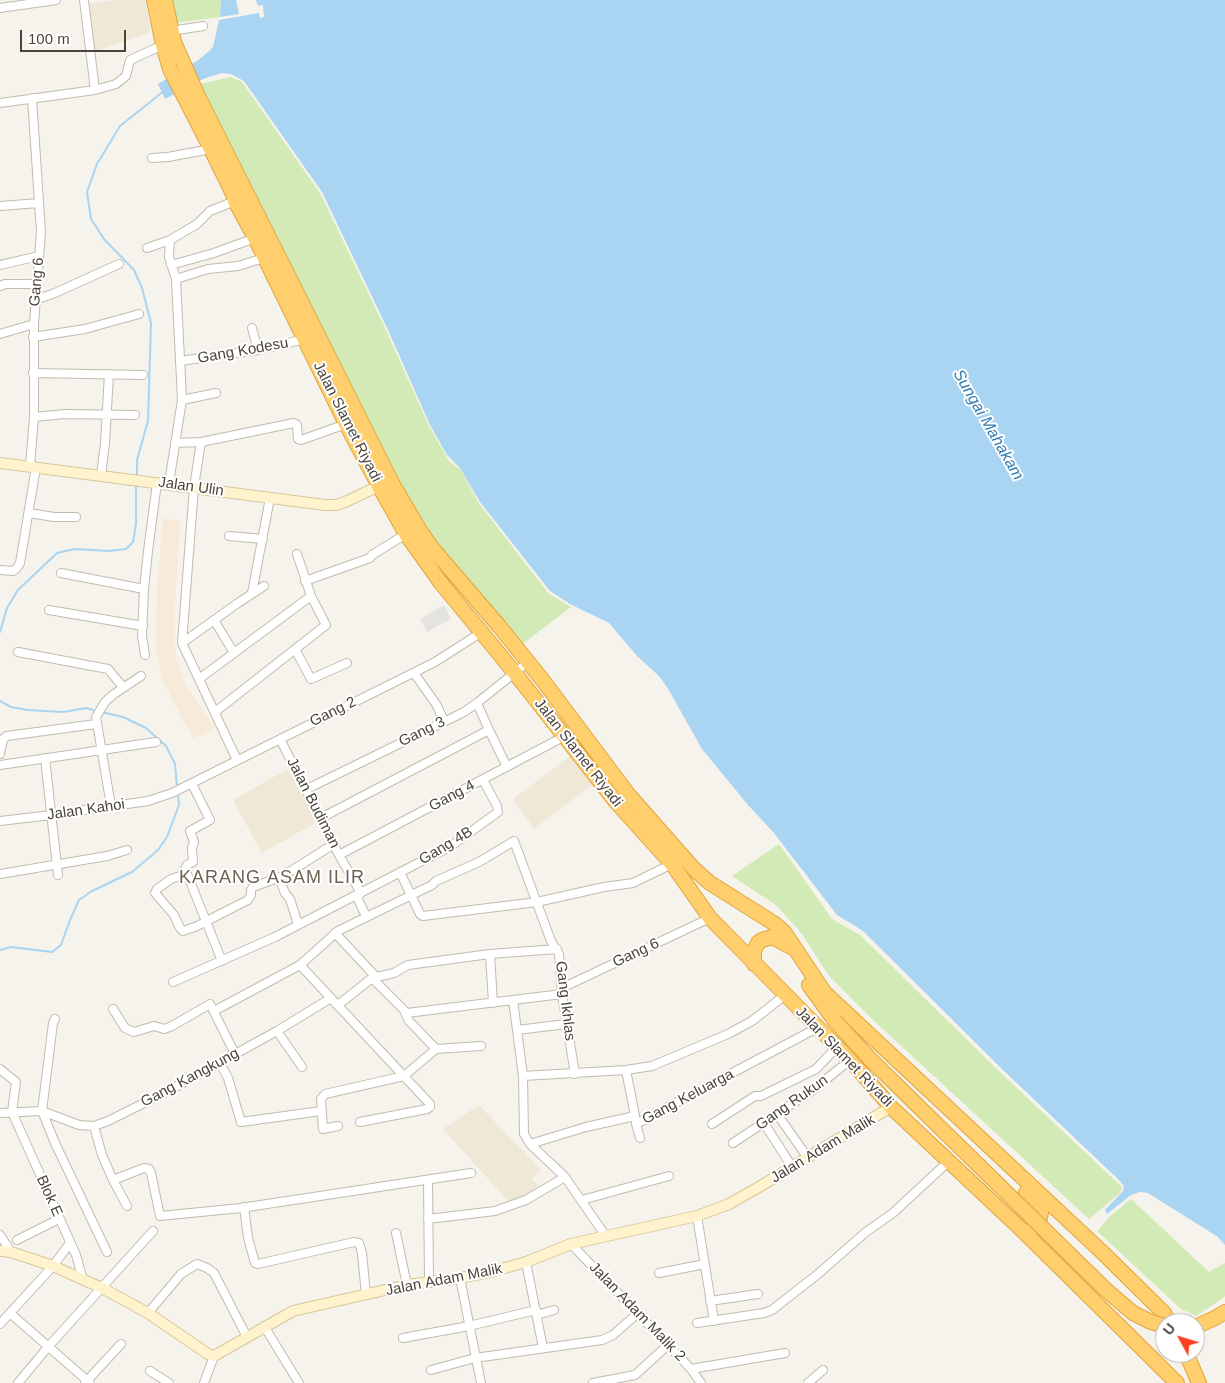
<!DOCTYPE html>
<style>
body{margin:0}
#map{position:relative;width:1225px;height:1383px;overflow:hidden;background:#f6f3ec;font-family:Arial,sans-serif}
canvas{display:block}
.north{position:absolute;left:1155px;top:1313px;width:50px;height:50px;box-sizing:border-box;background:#fff;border:1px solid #b7b4b0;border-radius:50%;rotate:309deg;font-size:14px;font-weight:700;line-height:20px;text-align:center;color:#4b4439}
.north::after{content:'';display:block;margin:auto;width:18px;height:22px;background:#fc3f1d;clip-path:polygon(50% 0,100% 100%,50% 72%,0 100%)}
.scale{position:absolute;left:20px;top:30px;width:106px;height:22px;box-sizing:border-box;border:2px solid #4b4439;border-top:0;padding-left:6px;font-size:15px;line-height:18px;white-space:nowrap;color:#4b4439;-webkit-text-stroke:4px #fff;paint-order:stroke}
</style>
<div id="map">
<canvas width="1225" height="1383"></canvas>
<div class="north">U</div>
<div class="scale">100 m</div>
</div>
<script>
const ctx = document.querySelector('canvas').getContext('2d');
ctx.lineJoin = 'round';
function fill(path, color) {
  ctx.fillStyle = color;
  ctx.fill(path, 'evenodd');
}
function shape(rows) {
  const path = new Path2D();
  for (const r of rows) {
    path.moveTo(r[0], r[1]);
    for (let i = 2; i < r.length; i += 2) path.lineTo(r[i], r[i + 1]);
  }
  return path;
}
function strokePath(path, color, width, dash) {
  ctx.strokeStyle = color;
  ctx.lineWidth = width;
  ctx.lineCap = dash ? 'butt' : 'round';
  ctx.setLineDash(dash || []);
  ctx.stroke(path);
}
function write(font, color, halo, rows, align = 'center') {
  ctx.font = font + ' Arial,sans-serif';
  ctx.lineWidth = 4;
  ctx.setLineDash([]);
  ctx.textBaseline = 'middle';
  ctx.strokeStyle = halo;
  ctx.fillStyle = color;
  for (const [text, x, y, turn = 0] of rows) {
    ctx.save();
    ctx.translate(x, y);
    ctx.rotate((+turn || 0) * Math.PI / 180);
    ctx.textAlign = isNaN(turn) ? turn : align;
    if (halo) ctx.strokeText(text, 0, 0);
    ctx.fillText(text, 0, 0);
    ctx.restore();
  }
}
fill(shape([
 [163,517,180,522,174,626,176,657,186,685,215,728,193,739,161,677,156,648,157,588]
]), '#f7ead8');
fill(shape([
 [115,0,145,0,151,32,93,52,88,4],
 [570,756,592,785,534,829,513,799],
 [288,769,317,822,262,853,233,800],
 [479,1105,541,1170,532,1179,539,1185,521,1202,510,1203,443,1129]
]), '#efe8d6');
fill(shape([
 [171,0,221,0,220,17,174,23],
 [231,77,242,82,320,193,385,328,429,426,449,461,461,470,478,502,548,593,571,607,520,646,433,541,384,456,200,84],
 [779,844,832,919,860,935,1001,1073,1122,1187,1120,1193,1089,1219,873,1020,829,976,802,934,776,905,732,876],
 [1131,1199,1209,1272,1225,1263,1225,1296,1222,1299,1196,1316,1181,1309,1097,1231,1109,1217]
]), '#d2eab5');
fill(shape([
 [444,605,451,619,427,632,420,619]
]), '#e5e3e0');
fill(shape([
 [221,0,236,0,239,14,220,17],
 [256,0,1225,0,1225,1245,1218,1237,1148,1193,1140,1192,1131,1195,1107,1214,1105,1210,1123,1191,1124,1186,1119,1180,1004,1071,863,931,837,915,774,833,748,805,702,749,667,687,659,676,637,656,609,623,570,604,550,591,480,502,460,468,447,455,430,425,388,330,322,192,244,81,231,74,222,73,203,79,165,99,158,84,197,61,208,52,213,47,219,20,259,13,260,18,264,17,263,5,258,6]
]), '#a9d4f2');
strokePath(shape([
 [137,477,137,460,148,421,151,323,142,288,134,270,104,239,91,219,87,192,97,164,120,126,164,91],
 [0,632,7,608,18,590,57,553,75,549,109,551,126,549,133,542,136,524,136,484],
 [0,701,11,707,28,710,63,712,86,708,96,711],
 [101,712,123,717,146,728,166,746,175,764,177,787],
 [0,950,11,947,52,952,61,945,70,920,79,900,92,891,132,872,158,850,167,837,179,805,178,794]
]), '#a9d4f2', 2);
const street = shape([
 [84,0,95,90],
 [0,8,56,0],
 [171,31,203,26],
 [0,103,95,90,116,84,126,76,130,60,163,45],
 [152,158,168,157,211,149],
 [0,206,39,203],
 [147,248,170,240,197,224,210,211,235,201],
 [0,265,39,256],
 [171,265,214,253,255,238],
 [176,279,208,269,238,266,264,258],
 [0,286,5,284,37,284],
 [36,297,41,298,55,293,119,264],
 [252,328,258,350],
 [0,334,34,324],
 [33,337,85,329,139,314],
 [180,361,258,350,305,339],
 [33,373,143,375],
 [182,400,216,393],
 [34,417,65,414,135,415],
 [201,442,194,487,182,643,237,760],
 [175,443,201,442,294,423,297,425,298,439,301,440,346,424],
 [30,466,34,417,34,324,41,232,32,98],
 [101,475,105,443,109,374],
 [169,483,182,400,176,279,169,257,170,240],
 [29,513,54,517,76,517],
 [229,536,263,539],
 [0,570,13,571,17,568,20,563,36,467],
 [61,573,144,589],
 [305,581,370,558,372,555,406,534],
 [252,593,270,498],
 [49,610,143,626],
 [214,620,234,653],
 [182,643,238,603,264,586],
 [295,649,311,679,347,663],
 [18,652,108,669,123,687],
 [145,655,142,636,144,589,148,551,157,483],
 [414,673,436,704,444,721],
 [199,679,311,596],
 [215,712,326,625,311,596,297,554],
 [489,730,507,767],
 [280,739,339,855,361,893],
 [0,754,3,739,7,736,96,724],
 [45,758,58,875],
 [0,765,156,742],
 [192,784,210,820,190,831,194,842,192,848,193,862,187,865,185,869,222,961],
 [307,789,464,712,477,703,528,662],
 [111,806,96,717,105,702,114,694,141,676],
 [321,818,489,730,477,703],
 [0,821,51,815,148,801,172,793,435,662,482,632],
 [339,855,565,736],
 [400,872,420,914,423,916,537,902,604,887,633,883,672,864],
 [0,874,107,856,127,850],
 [186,874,171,879,157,889,155,893,174,915,180,928,183,931,195,927,248,900,251,895,251,890,253,887,283,876,334,844],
 [279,878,285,893,290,899,298,924],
 [356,895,366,916],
 [335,933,376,977],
 [490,954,493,1003],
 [372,978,404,1010,409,1021,436,1049,481,1046],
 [173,982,275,937,451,846,498,812,497,806,483,780],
 [562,988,710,918],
 [513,1000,523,1076,524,1134,530,1144,565,1177,605,1235],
 [338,1005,372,978,394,973,408,965,490,954,557,949],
 [113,1009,125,1028,134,1032,154,1026,164,1029,172,1026,210,1004,235,1054],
 [214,1011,300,965],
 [407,1013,562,994],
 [55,1019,53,1023,42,1111,55,1143,107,1252],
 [517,1030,566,1024],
 [277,1031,302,1067],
 [220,1063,228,1078,241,1122,321,1111],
 [0,1069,16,1082,12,1112,76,1255,83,1280],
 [626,1070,635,1116],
 [523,1076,626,1070,652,1066,728,1034,752,1021,785,995],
 [0,1113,42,1111,79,1125,94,1126,108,1121,170,1090,277,1031,331,998],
 [777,1114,808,1158],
 [360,1122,427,1109,430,1107,430,1104,300,965,338,931,432,885,436,881,479,862,514,841,551,941,559,954,562,994,575,1074],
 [764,1123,792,1167],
 [636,1124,640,1138],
 [712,1124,755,1096,761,1096,816,1069,837,1047],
 [94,1126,102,1155,113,1180,144,1168,149,1169,151,1173,160,1216,241,1208,471,1173],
 [338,1126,323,1129,321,1099,325,1094,404,1076,436,1049],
 [733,1143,813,1090,850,1060],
 [530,1144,586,1127,635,1116,636,1124,817,1028],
 [113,1180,127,1206],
 [428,1180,429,1282],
 [582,1200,669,1176],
 [244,1207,248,1238,255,1263,258,1264,354,1242,359,1243,362,1253,366,1295],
 [697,1216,714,1321],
 [428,1219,495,1211,526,1200,565,1177],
 [396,1233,407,1285],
 [0,1235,11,1252],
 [17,1240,59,1219],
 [571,1244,691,1369,701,1383],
 [526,1262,543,1348],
 [659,1273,705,1264],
 [460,1278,481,1383],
 [710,1301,758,1294],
 [148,1313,181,1274,197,1264,207,1268,214,1273,247,1337],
 [11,1314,90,1383],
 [537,1315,554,1310],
 [697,1323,764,1313,772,1310,818,1274,866,1232,893,1213,949,1161],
 [0,1324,53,1266,70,1243],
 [264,1326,299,1383],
 [403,1338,469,1326,536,1310],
 [691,1369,785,1353],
 [431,1370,475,1358,602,1340,613,1335,638,1313],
 [150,1371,169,1383],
 [18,1383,48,1347,153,1231],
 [85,1383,121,1344],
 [204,1383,214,1356],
 [593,1383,635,1375,668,1345],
 [808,1383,823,1370]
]);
const secondary = shape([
 [0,463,325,505,336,505,345,502,379,486],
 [0,1251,11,1252,53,1266,102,1288,148,1313,208,1354,214,1356,293,1311,407,1285,460,1278,494,1271,526,1262,571,1244,697,1216,729,1204,759,1187,891,1107]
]);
const highway = shape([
 [154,0,163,45,170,69,211,149,233,194,235,201,255,238,346,424,379,486,406,534,441,583,514,672,616,802,672,864,710,918,850,1060,891,1107,1023,1231,1177,1383],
 [165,0,174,42,198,96,392,483,419,529,432,548,499,626,541,678,628,794,694,869,710,883,775,924,784,932,824,992,1101,1251,1164,1313,1170,1323],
 [754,964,754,951,758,943,762,940,772,937,793,948],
 [809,985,835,1021],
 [1026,1193,1038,1206,1041,1212,1039,1223,1031,1230],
 [1195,1327,1215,1318,1225,1312],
 [1186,1353,1199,1383]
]);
strokePath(street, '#c2bbae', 10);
strokePath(secondary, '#d6c79b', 12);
strokePath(highway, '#e0a43c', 16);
strokePath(street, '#fff', 8);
strokePath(secondary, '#fff3cd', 10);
strokePath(highway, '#ffcf6e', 14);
const highwayBridge = shape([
 [835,1021,870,1059,1105,1289,1133,1313,1151,1322,1165,1326]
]);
strokePath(highwayBridge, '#e0a43c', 16, []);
strokePath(highwayBridge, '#ffcf6e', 14);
write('15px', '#4b4439', '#fff', [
 ["Gang 6",37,282,-85],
 ["Gang Kodesu",243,351,-10],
 ["Jalan Slamet Riyadi",347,422,63],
 ["Jalan Ulin",191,487,8],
 ["Gang 2",333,712,-26],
 ["Gang 3",422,732,-26],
 ["Jalan Slamet Riyadi",578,753,52],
 ["Gang 4",452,796,-28],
 ["Jalan Budiman",313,803,63],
 ["Jalan Kahoi",86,810,-8],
 ["Gang 4B",446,846,-31],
 ["Gang 6",636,953,-25],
 ["Gang Ikhlas",565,1001,83],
 ["Jalan Slamet Riyadi",844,1057,46],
 ["Gang Kangkung",190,1078,-28],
 ["Gang Keluarga",688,1097,-28],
 ["Gang Rukun",792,1103,-35],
 ["Jalan Adam Malik",823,1149,-31],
 ["Blok E",49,1196,66],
 ["Jalan Adam Malik",444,1280,-11],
 ["Jalan Adam Malik 2",637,1312,46]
]);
write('italic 16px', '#2e7ab2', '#fff', [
 ["Sungai Mahakam",988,425,60]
]);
ctx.letterSpacing = '1px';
write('18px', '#6e6250', '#fff', [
 ["KARANG ASAM ILIR",272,878]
]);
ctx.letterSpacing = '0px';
</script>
